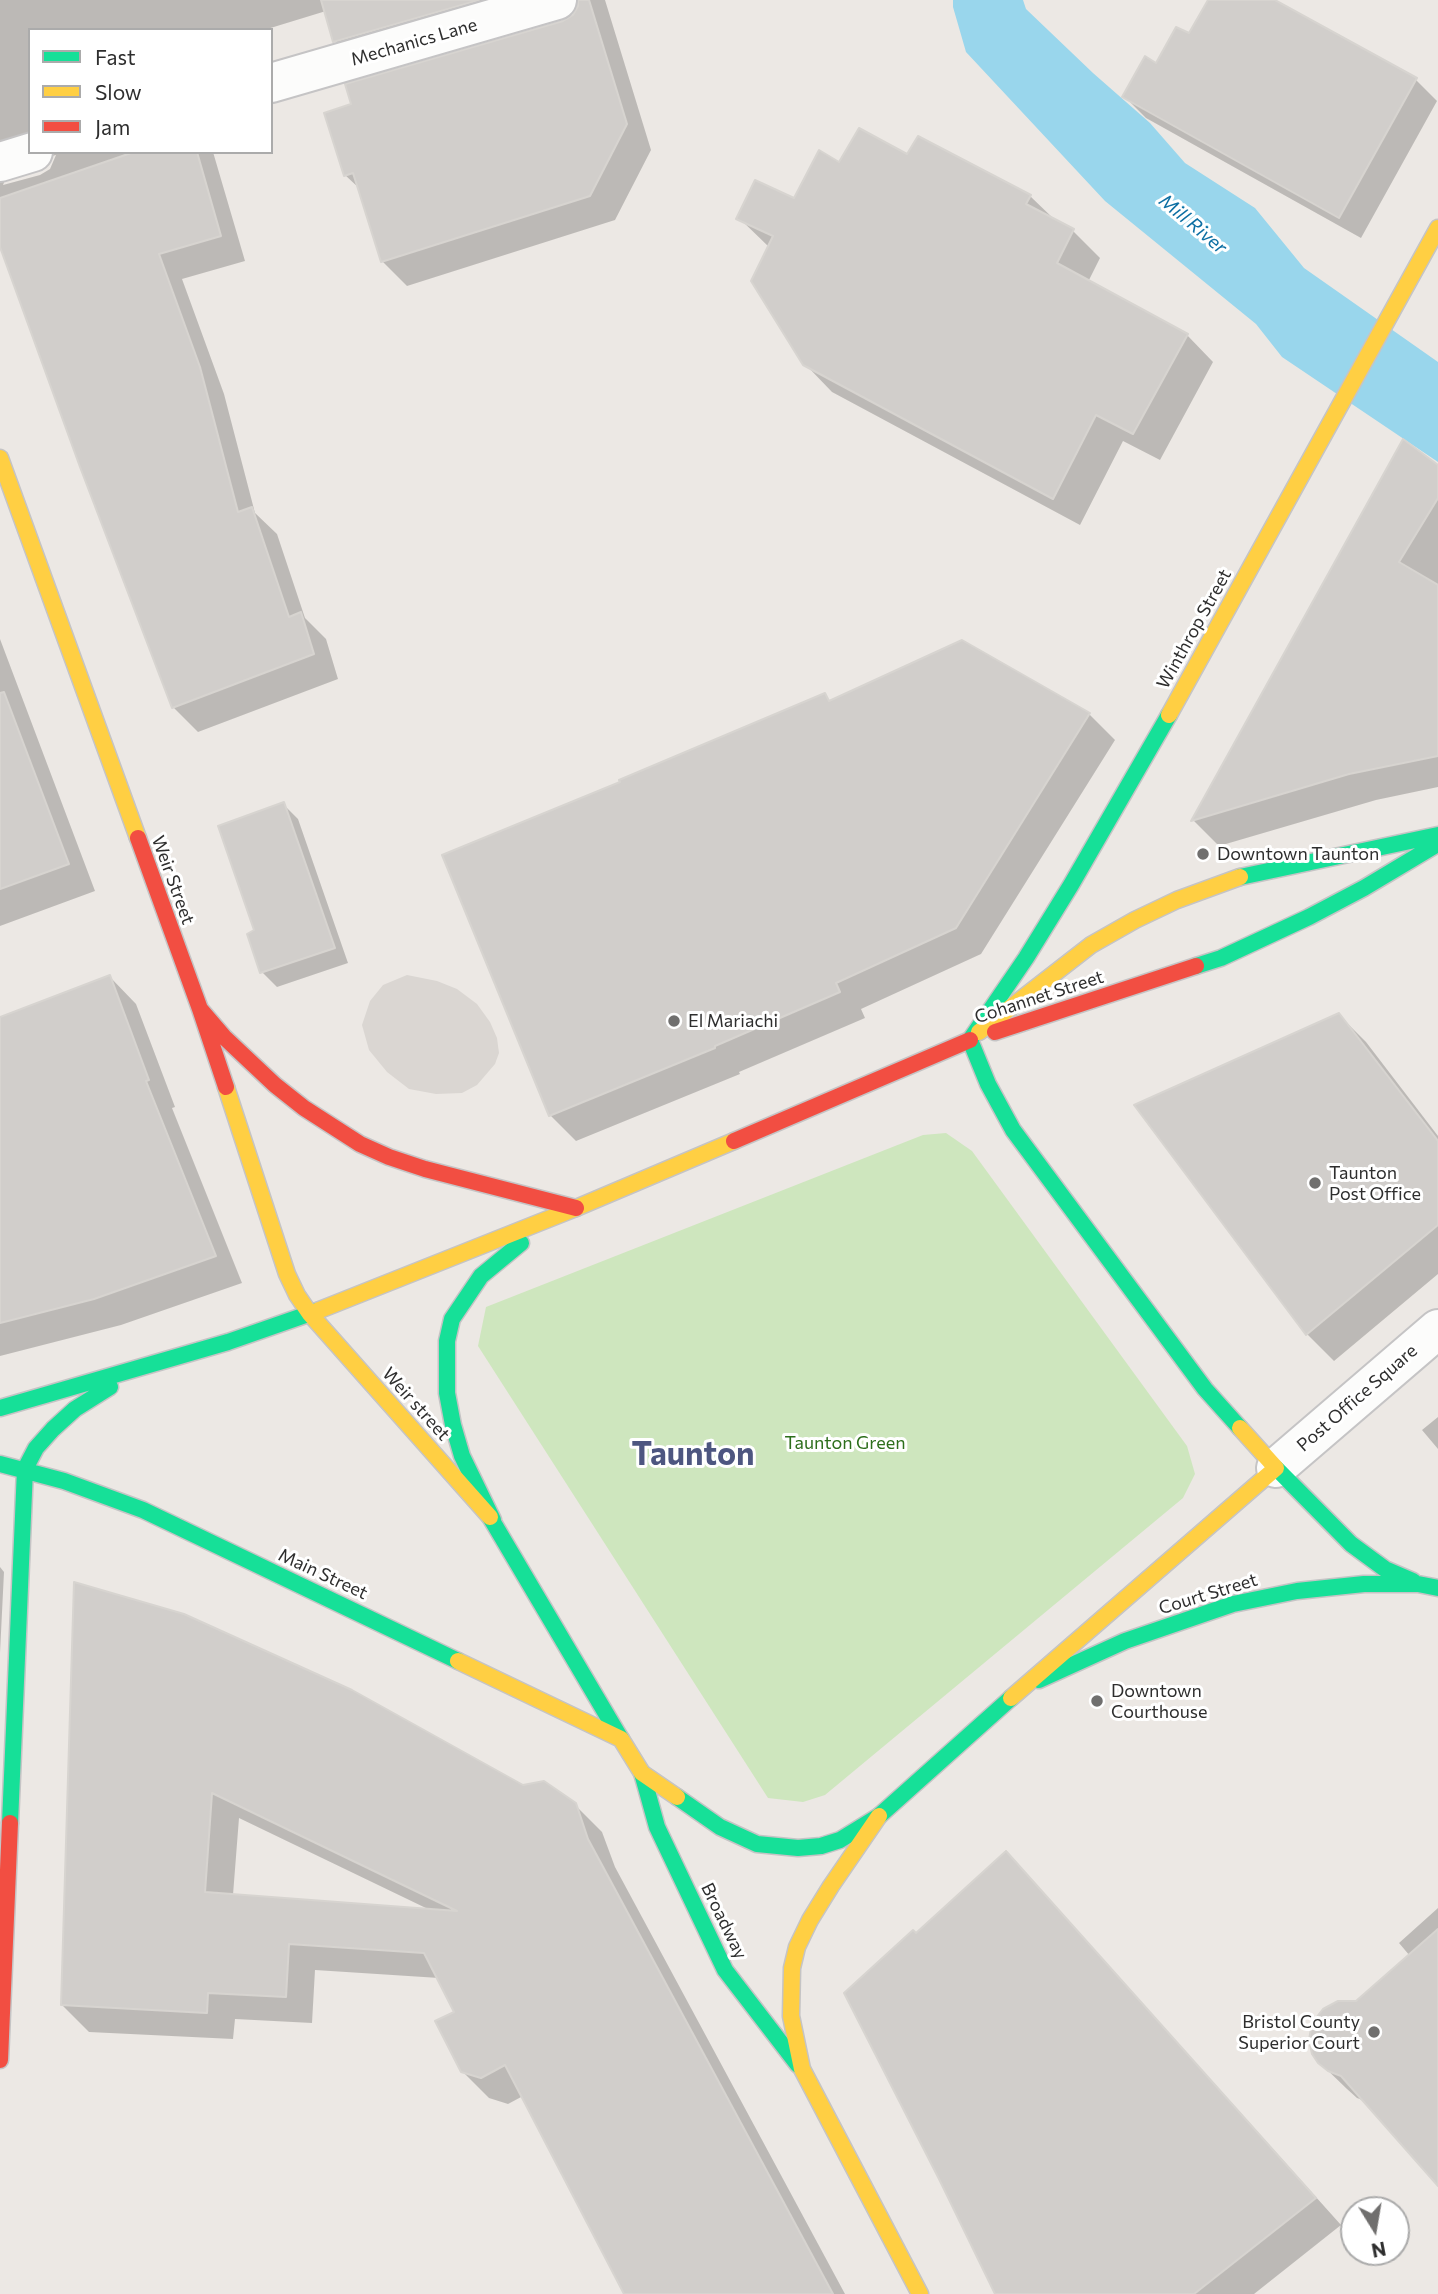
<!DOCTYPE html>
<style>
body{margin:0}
#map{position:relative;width:1438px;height:2294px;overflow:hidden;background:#ece8e4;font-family:Commissioner,sans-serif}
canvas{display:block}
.legend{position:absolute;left:28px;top:28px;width:245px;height:126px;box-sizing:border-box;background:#fff;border:2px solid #ababab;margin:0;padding:9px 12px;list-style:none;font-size:21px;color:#2e2e2e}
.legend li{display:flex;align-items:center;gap:14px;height:35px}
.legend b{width:35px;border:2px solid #ababab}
.north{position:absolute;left:1340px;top:2196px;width:70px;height:70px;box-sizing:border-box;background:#fff;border:2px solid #ababab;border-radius:50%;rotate:169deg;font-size:19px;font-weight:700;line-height:28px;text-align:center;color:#2e2e2e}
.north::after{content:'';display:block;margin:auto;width:24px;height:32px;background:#706f6e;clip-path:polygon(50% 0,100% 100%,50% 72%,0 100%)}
</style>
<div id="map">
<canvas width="1438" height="2294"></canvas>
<ul class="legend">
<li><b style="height:9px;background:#16e098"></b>Fast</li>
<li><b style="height:9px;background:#ffcf43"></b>Slow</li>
<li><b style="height:9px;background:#f24e42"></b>Jam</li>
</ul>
<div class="north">N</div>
</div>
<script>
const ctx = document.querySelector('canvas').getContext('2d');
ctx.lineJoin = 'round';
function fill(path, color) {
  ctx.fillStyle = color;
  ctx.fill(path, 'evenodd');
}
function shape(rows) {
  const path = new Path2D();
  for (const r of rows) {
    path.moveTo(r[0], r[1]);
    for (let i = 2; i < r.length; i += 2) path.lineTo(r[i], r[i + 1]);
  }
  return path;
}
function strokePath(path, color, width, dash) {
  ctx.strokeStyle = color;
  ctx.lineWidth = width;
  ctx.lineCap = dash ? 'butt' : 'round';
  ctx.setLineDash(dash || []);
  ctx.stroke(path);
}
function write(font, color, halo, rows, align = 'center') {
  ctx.font = font + ' Commissioner,sans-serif';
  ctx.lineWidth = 6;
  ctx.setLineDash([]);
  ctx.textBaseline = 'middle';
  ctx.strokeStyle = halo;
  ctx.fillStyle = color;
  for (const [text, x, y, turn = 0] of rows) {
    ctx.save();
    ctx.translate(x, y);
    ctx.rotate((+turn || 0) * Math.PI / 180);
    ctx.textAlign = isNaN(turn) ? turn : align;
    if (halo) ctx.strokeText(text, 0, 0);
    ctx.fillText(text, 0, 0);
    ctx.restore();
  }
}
fill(shape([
 [946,1133,972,1151,1187,1446,1195,1474,1183,1498,825,1795,803,1802,768,1798,478,1346,486,1307,923,1135]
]), '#cee6be');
fill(shape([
 [407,975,437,981,457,989,477,1004,490,1022,497,1038,499,1053,495,1064,477,1085,462,1093,436,1094,409,1089,387,1072,369,1050,362,1025,370,1001,383,985]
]), '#dad6d2');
fill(shape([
 [953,0,1023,0,1026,9,1093,73,1150,123,1185,163,1255,208,1304,268,1438,362,1438,462,1282,357,1256,324,1105,201,966,52,953,7]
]), '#99d6ec');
fill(shape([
 [0,0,605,0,651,150,615,220,407,286,382,261,360,189,345,175,575,16,581,3,360,66,335,41,326,11,264,30,30,30,30,152,213,152,245,261,182,279,224,394,255,513,277,534,305,618,326,639,338,679,198,732,173,707,0,243],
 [56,155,50,169,40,175,3,185,9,171,19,165],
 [1210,0,1271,0,1416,80,1437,101,1361,238,1146,118,1124,96,1190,36],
 [908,156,1030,196,1056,221,1073,231,1100,258,1088,282,1187,335,1213,362,1160,460,1123,441,1080,525,832,392,805,364,769,247,739,218,795,201,840,164],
 [1438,467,1438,787,1376,800,1219,846,1193,820],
 [0,639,95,891,0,926],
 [962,642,1089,714,1115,740,981,954,861,1009,865,1018,739,1072,740,1074,576,1141,550,1115,444,856,623,783,824,695,831,702],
 [283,804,298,819,348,963,277,987,262,972,249,935,256,931],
 [110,977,136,1004,175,1107,172,1108,242,1283,121,1325,0,1356,0,1019],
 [1339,1015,1366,1042,1438,1136,1438,1274,1334,1361,1307,1334],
 [1438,1417,1438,1449,1422,1430],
 [0,1567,4,1572,0,1653],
 [76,1584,522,1787,575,1805,602,1832,615,1867,845,2294,626,2294,523,2096,508,2104,489,2098,462,2071,456,2013,439,1978,315,1970,312,2023,235,2019,233,2039,89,2032,62,2005],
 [239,1818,430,1910,233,1895],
 [1006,1854,1032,1880,1341,2225,1254,2294,997,2294,916,1936],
 [1438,1908,1438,2181,1365,2101,1357,2098,1347,2089,1319,2062,1357,2003,1410,1956,1399,1943]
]), '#0003');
const building = shape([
 [321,0,479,0,333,42,321,0],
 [578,0,589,0,627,124,590,196,381,262,353,173,344,176,324,113,351,104,345,84,563,21,573,15,578,6,578,0],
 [1208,0,1275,0,1417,78,1339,218,1122,97,1145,56,1156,63,1176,27,1189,33,1208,0],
 [859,128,907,154,918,136,1031,195,1026,204,1074,229,1057,263,1188,334,1133,434,1096,415,1053,499,803,365,751,281,773,236,736,219,755,180,794,198,819,150,839,162,859,128],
 [134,152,197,152,221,236,159,254,200,367,238,512,252,507,289,617,301,612,314,654,172,708,80,467,0,247,0,198,134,152],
 [1403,439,1438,465,1438,498,1399,562,1438,585,1438,756,1349,774,1191,821,1403,439],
 [962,640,1090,713,956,928,836,983,840,992,715,1046,715,1048,549,1116,442,855,620,782,619,780,825,693,829,701,962,640],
 [4,692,69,864,0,889,0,693,4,692],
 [284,802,335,948,260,973,247,934,254,930,218,826,284,802],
 [110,975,149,1080,146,1081,216,1256,94,1299,0,1323,0,1017,110,975],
 [1339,1013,1438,1141,1438,1225,1306,1335,1134,1105,1339,1013],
 [74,1582,184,1614,352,1690,523,1785,544,1781,576,1803,588,1839,833,2294,624,2294,505,2065,481,2078,461,2072,435,2021,454,2012,424,1953,289,1944,286,1997,208,1993,207,2013,61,2005,74,1582],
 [212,1793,457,1911,205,1892,212,1793],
 [1006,1851,1316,2198,1194,2294,995,2294,939,2179,844,1993,913,1930,916,1933,1006,1851],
 [1438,1929,1438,2186,1341,2076,1328,2071,1318,2063,1312,2054,1309,2040,1312,2023,1323,2009,1338,2001,1356,2001,1438,1929]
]);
fill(building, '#d1cecb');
strokePath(building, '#d7d4d0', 2);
const street = shape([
 [271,83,557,0],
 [0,162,33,152],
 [1276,1468,1438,1329]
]);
const fast = shape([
 [1240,877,1438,835],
 [1196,966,1221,958,1309,917,1364,888,1434,846],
 [970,1040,1026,958,1071,885,1169,715],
 [970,1040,988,1084,1013,1130,1205,1389,1240,1428],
 [0,1408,228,1342,317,1311],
 [0,1464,64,1481,143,1510,458,1661],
 [1276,1468,1351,1544,1385,1569,1413,1581],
 [25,1469,36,1448,53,1429,75,1409,110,1387],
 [490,1517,621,1739],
 [493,1520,462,1456,453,1425,447,1393,447,1341,452,1319,481,1276,521,1243],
 [1039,1680,1125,1641,1233,1604,1297,1591,1364,1584,1418,1584,1438,1588],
 [642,1773,657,1827,725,1970,798,2065],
 [677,1797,720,1827,757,1844,798,1848,821,1846,840,1840,879,1816,1011,1698],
 [10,1823,25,1469]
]);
const slow = shape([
 [0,458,138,838],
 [1169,715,1438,228],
 [979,1032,1091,945,1135,920,1177,900,1240,877],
 [226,1087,287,1274,297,1295,310,1314,490,1517],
 [317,1311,576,1208,734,1141],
 [458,1661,621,1739,642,1773,677,1797],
 [1011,1698,1276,1468,1240,1428],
 [879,1816,831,1886,810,1920,797,1947,792,1968,791,2016,802,2069,920,2294]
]);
const jam = shape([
 [138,838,200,1009,226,1087],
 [200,1009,224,1037,275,1085,304,1108,360,1144,389,1157,425,1169,576,1208],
 [995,1032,1196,966],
 [734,1141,970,1040],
 [0,2060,10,1823]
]);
strokePath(street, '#c5c4c5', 42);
strokePath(fast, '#c5c4c5', 19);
strokePath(slow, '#c5c4c5', 19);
strokePath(jam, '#c5c4c5', 19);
strokePath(street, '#fcfcfb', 38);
strokePath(fast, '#16e098', 16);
strokePath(slow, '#ffcf43', 16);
strokePath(jam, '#f24e42', 16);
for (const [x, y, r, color] of [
 [1203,854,7,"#706f6e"],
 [674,1021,7,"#706f6e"],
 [1315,1183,7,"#706f6e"],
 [1097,1701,7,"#706f6e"],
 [1374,2032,7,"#706f6e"]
]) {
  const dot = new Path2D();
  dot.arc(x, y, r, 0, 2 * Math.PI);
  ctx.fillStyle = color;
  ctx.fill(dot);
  strokePath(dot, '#fff', 2.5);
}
write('18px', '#2e2e2e', '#fff', [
 ["Mechanics Lane",414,42,-16],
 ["Winthrop Street",1194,629,-61],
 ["Weir Street",173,880,70],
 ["Cohannet Street",1039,997,-18],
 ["Post Office Square",1357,1398,-41],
 ["Weir street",416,1404,48],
 ["Main Street",323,1574,25],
 ["Court Street",1208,1594,-17],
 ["Broadway",724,1921,64]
]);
write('18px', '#2e2e2e', '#fff', [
 ["Downtown Taunton",1217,854],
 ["El Mariachi",688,1021],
 ["Taunton",1329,1173],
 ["Post Office",1329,1194],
 ["Downtown",1111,1691],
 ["Courthouse",1111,1712],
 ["Bristol County",1360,2022,"right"],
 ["Superior Court",1360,2043,"right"]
], 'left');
write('18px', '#2c6e1b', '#fff', [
 ["Taunton Green",845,1443]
]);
write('italic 19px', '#0d6fa3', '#fff', [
 ["Mill River",1193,224,40]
]);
write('bold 32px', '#4d5680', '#fff', [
 ["Taunton",693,1454]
]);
</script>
